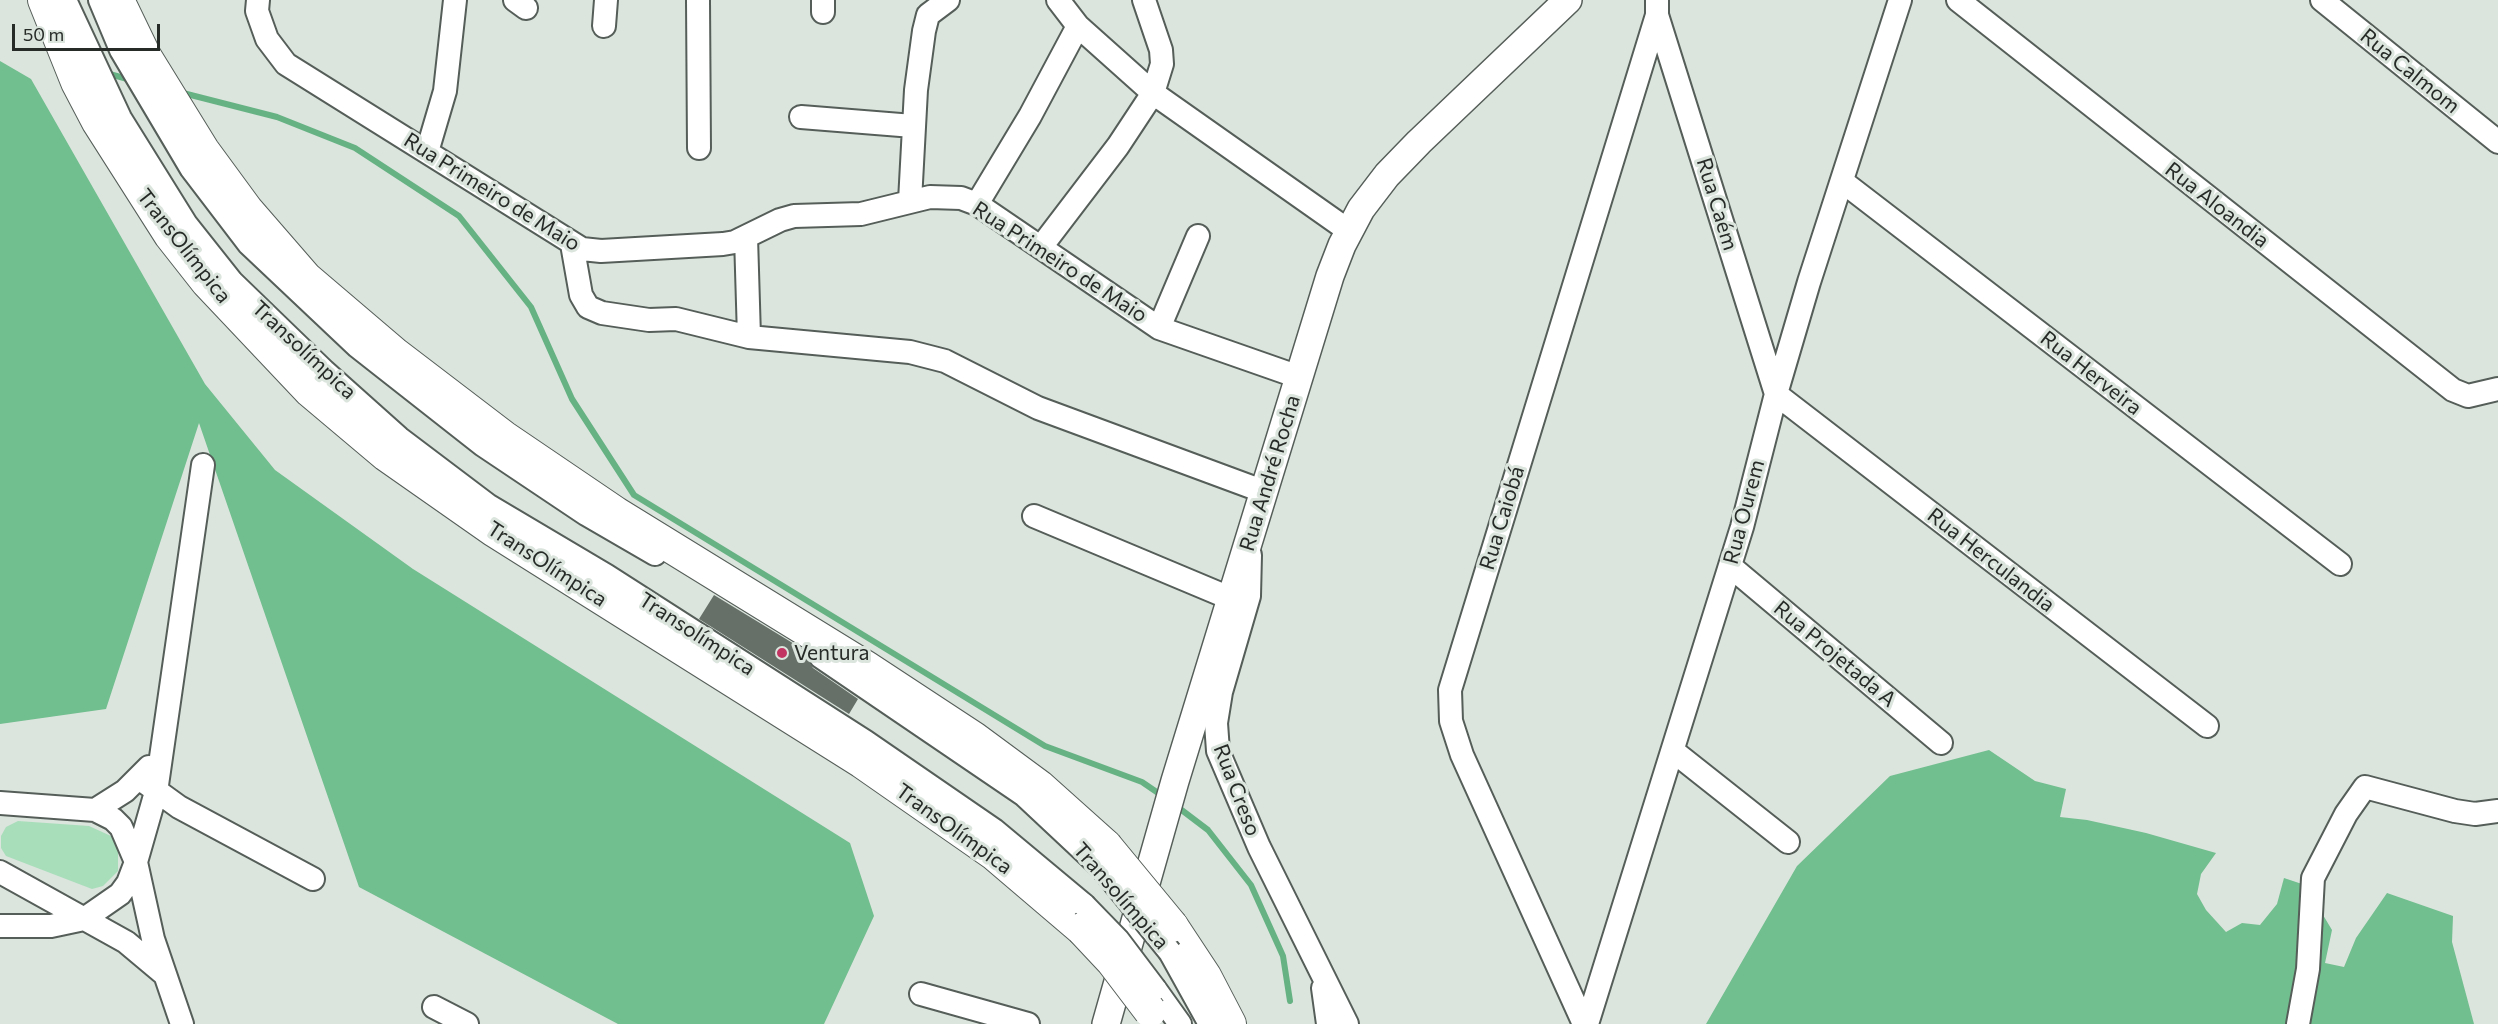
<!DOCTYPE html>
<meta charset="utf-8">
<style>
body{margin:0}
#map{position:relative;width:2498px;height:1024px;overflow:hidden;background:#dbe4dd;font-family:Commissioner,sans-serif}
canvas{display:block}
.scale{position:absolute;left:12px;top:24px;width:148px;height:27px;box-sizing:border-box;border:3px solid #272b28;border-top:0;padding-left:8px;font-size:18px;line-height:21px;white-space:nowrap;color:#272b28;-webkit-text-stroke:4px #dbe4dd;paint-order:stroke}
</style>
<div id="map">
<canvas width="2498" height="1024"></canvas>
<div class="scale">50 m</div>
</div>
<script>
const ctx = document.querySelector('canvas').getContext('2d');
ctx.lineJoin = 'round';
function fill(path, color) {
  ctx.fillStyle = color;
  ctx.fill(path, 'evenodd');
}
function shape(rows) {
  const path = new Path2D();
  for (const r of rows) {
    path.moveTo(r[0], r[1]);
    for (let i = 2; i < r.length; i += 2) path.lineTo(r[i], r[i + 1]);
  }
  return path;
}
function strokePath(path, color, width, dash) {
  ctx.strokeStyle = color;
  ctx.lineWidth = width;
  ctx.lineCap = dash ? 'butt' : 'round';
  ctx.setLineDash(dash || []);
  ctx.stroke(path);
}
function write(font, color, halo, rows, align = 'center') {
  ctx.font = font + ' Commissioner,sans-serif';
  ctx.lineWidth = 6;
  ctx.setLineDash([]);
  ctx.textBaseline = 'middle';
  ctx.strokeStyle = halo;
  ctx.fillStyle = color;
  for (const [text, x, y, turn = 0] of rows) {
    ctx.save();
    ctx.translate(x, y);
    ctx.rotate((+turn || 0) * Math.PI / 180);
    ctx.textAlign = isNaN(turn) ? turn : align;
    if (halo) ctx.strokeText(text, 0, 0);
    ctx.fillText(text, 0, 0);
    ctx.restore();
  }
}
fill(shape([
 [18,821,89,826,111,836,118,849,118,871,103,886,92,889,6,856,1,848,1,836,6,827]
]), '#a8deba');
fill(shape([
 [0,61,31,79,205,384,275,470,413,569,850,843,874,916,824,1024,618,1024,359,887,199,423,106,709,0,724],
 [1989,750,2035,781,2066,789,2060,817,2087,820,2146,833,2216,853,2201,874,2197,894,2206,910,2226,932,2242,923,2260,925,2277,904,2284,878,2305,885,2332,930,2325,963,2344,967,2356,938,2387,893,2453,916,2452,942,2474,1024,1706,1024,1797,866,1890,776]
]), '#71be8e');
strokePath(shape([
 [106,73,131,80],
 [179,92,277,117,355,148,459,216,531,307,572,399,634,495,1045,746,1142,782,1164,797],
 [1175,805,1208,830,1251,885,1283,956,1290,1001]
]), '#66b283', 6);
fill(shape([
 [714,595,809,653,809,662,813,668,858,699,849,714,699,619]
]), '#676f69');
const minor = shape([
 [65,0,120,118,186,224,232,282,324,371,399,438,489,506,607,576,866,742,994,830,1084,905],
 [100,0,121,50,191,168,249,244,357,346,483,445,586,514,655,554],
 [258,0,257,11,267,39,286,64,582,249,601,251,723,244,735,242,780,220,794,216,861,214,930,197,961,198,977,204,1159,328,1299,377],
 [515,0,526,8],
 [698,0,699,148],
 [823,0,823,12],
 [1958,0,2453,390,2468,396,2498,389],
 [2322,0,2498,142],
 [1657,15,1776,394,2207,726],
 [604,26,606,0],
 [1078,26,1153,93,1349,231],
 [801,117,913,126],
 [427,152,445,91,455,0],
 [1843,182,2340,564],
 [910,201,916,90,924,31,928,15,948,0],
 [977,204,1030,116,1078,26,1058,0],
 [746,237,749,337,910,352,945,361,1038,408,1265,492],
 [572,244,581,295,588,307,602,313,649,320,676,319,749,337],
 [1041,247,1118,146,1153,93,1162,64,1161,50,1144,0],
 [1159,328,1198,236],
 [1034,516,1232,599],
 [1250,555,1249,596,1221,692,1216,723,1218,751,1259,847,1347,1024],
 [1730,566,1941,743],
 [821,657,1024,795,1102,868],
 [1673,751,1788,842],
 [139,778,179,807,313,879],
 [0,803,95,810,113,819,121,827,136,862,128,883,120,894,84,919,51,926,0,926],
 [95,810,125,791,149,767],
 [0,872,126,942,163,973],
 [1170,952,1210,1024],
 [1323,988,1328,1024],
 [1155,989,1180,1024],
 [921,994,1028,1024],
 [434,1007,467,1024],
 [182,1024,153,939,136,862,156,792,203,465],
 [1584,1024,1462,755,1451,721,1450,690,1657,15,1657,0],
 [1587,1024,1742,527,1776,394,1809,282,1900,0],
 [2298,1024,2308,969,2313,878,2346,814,2365,787,2455,811,2475,814,2498,811]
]);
const major = shape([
 [1106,1024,1175,781,1330,276,1342,245,1361,209,1387,175,1419,142,1568,0]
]);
const highway = shape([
 [44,0,77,82,98,122,170,235,207,282,310,391,386,455,493,530,862,762,994,854,1082,929],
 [118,0,145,56,203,150,247,210,306,278,394,353,504,437,616,513,866,667,974,738,1039,786,1106,846],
 [1172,926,1205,976,1230,1024]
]);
strokePath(minor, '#565e59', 26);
strokePath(major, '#565e59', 30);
strokePath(highway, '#565e59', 34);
strokePath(minor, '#fff', 22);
strokePath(major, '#fff', 27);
strokePath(highway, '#fff', 32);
const minorBridge = shape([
 [1102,868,1170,952],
 [1084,905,1118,940,1155,989]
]);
const highwayBridge = shape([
 [1106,846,1172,926],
 [1082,929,1112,961,1150,1011]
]);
strokePath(minorBridge, '#565e59', 26, []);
strokePath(highwayBridge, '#565e59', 34, []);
strokePath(minorBridge, '#fff', 22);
strokePath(highwayBridge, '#fff', 32);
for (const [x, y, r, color] of [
 [782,653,6,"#c23563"]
]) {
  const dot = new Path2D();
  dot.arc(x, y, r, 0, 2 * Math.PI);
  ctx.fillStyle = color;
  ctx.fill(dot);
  strokePath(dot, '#dbe4dd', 2);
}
write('21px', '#272b28', '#dbe4dd', [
 ["Rua Calmom",2410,71,39],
 ["Rua Primeiro de Maio",492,192,32],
 ["Rua Caém",1717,204,73],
 ["Rua Aloandia",2217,205,38],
 ["TransOlímpica",184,246,52],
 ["Rua Primeiro de Maio",1060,262,33],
 ["Transolímpica",304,350,43],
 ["Rua Herveira",2091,373,38],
 ["Rua André Rocha",1270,473,-73],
 ["Rua Ourem",1744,512,-75],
 ["Rua Caiobá",1502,518,-73],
 ["Rua Herculandia",1991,560,38],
 ["TransOlímpica",547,564,33],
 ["Transolímpica",697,634,33],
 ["Rua Projetada A",1835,654,40],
 ["Rua Creso",1237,790,69],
 ["TransOlímpica",954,829,36],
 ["Transolímpica",1121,896,49]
]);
write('21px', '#272b28', '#dbe4dd', [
 ["Ventura",794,653]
], 'left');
</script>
